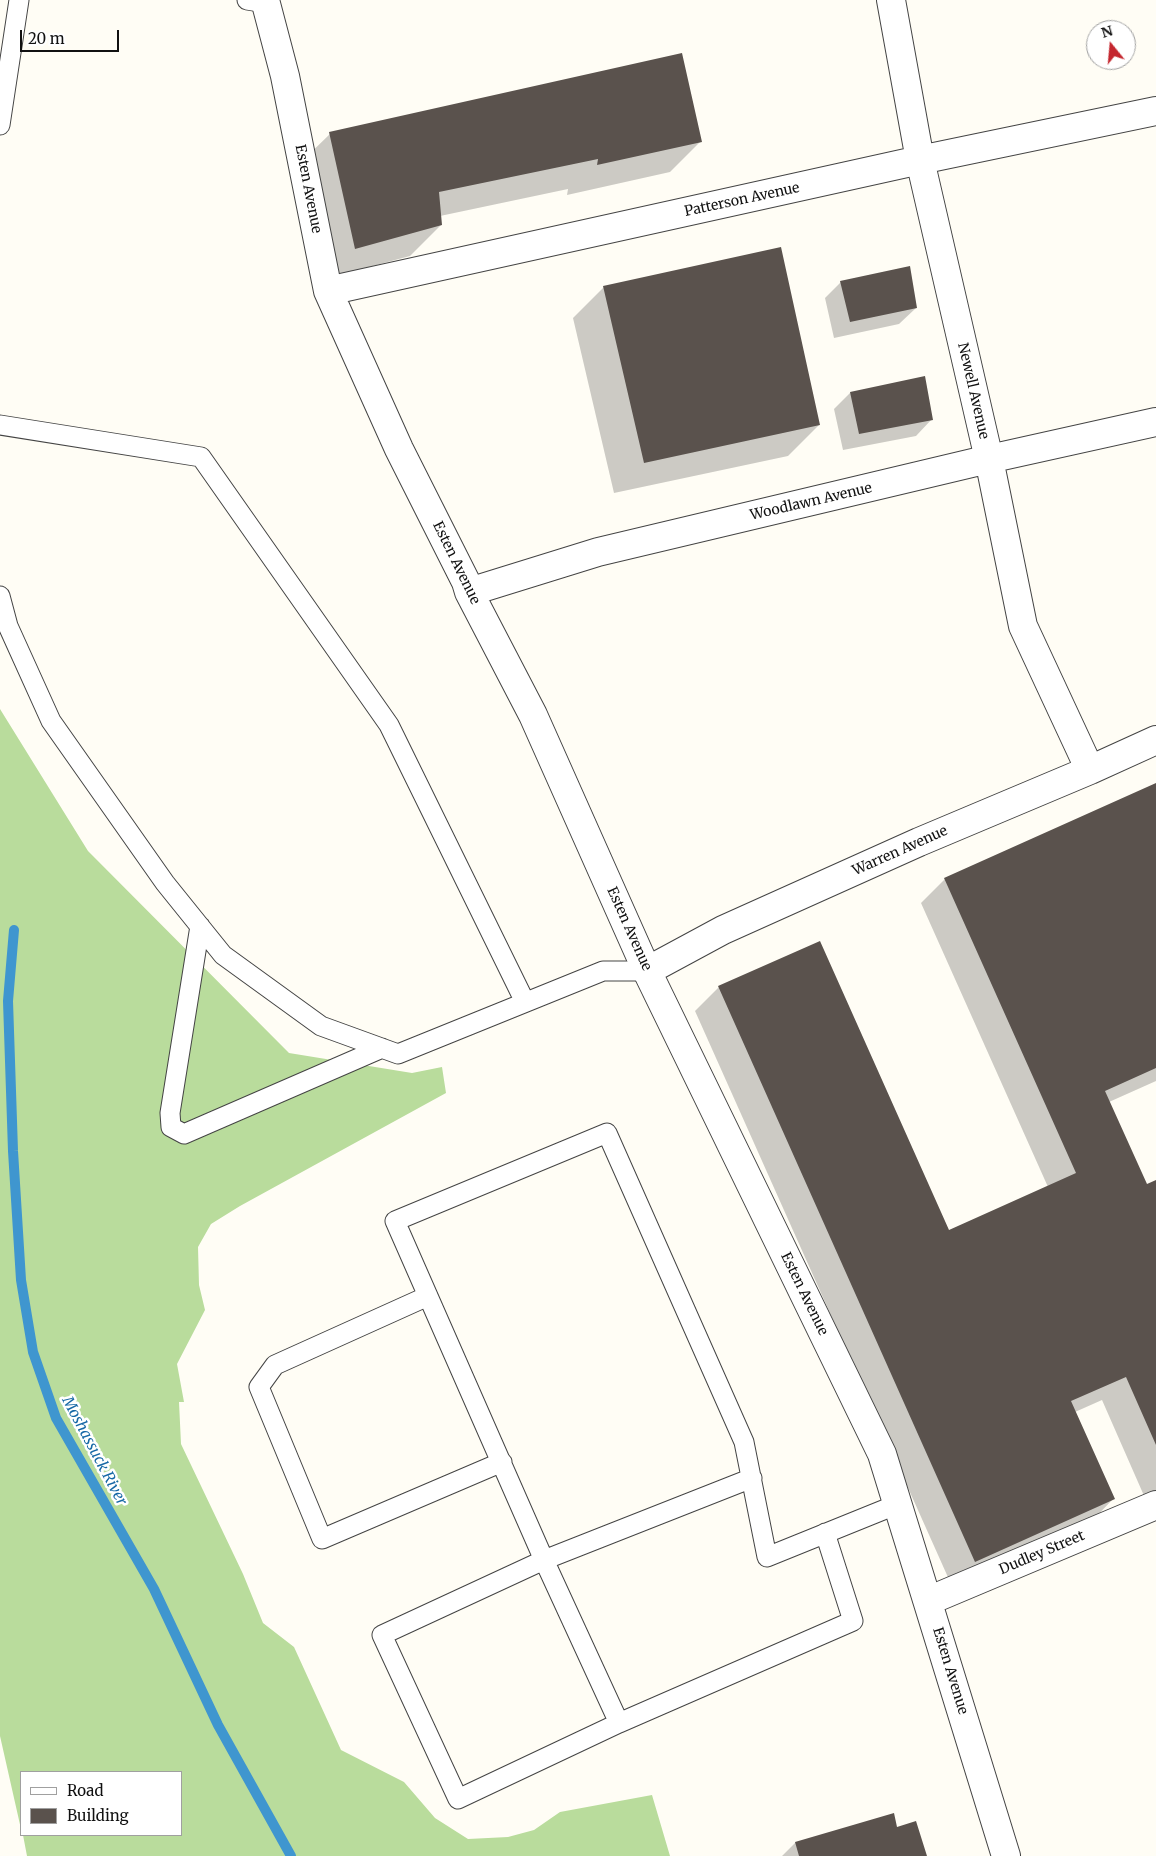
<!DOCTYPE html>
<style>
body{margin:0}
#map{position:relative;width:1156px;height:1856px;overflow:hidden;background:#fffdf5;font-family:Merriweather,serif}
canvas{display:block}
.legend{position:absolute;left:20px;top:1771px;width:162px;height:65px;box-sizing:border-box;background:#fff;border:1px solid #a0a0a0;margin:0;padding:6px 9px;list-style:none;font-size:15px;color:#111}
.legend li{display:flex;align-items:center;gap:10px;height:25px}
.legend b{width:25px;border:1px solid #a0a0a0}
.north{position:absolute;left:1086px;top:20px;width:50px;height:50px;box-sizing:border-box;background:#fff;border:1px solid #a0a0a0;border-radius:50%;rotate:343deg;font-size:14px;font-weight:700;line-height:20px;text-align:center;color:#111}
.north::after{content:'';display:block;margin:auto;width:18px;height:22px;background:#c4262e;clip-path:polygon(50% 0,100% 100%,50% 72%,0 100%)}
.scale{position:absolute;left:20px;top:30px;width:99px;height:22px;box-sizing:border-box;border:2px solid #111;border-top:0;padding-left:6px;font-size:15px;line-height:18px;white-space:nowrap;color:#111;-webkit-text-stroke:4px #fff;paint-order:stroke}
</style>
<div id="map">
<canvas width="1156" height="1856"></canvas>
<ul class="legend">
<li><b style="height:6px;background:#fff"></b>Road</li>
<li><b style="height:14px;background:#5a524d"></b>Building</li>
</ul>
<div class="north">N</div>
<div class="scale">20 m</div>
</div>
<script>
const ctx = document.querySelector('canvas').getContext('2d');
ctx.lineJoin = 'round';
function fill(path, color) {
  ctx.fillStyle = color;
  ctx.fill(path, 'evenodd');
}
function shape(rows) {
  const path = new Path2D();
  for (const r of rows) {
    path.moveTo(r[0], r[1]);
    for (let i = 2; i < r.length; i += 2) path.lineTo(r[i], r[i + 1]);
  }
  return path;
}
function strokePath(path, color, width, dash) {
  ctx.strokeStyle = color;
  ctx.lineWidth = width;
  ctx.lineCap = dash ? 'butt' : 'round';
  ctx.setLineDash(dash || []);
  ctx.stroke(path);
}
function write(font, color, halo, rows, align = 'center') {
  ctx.font = font + ' Merriweather,serif';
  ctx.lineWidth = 5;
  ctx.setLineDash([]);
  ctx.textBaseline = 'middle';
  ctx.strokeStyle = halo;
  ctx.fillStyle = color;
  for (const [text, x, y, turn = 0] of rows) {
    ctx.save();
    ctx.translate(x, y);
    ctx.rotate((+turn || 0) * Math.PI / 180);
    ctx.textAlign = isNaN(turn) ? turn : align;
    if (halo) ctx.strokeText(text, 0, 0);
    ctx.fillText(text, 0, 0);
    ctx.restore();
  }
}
fill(shape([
 [0,709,88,851,289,1053,412,1073,442,1067,446,1093,240,1206,211,1224,198,1247,199,1285,205,1310,177,1364,184,1402,179,1402,181,1444,243,1574,263,1623,294,1647,341,1750,404,1782,435,1818,468,1839,508,1837,534,1830,560,1812,652,1795,670,1856,27,1856,23,1835,181,1835,181,1772,21,1772,21,1829,0,1736]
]), '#b9dc9c');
fill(shape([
 [330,134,701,141,670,172,567,195,568,189,440,216,441,225,410,256,324,279,299,164],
 [841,282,916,308,899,324,834,338,825,298],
 [604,287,819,425,788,456,614,493,573,318],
 [850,393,932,419,916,436,843,450,834,409],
 [1156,785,1156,1081,1109,1102,1147,1186,1156,1181,1156,1493,1145,1498,1102,1400,1075,1412,1113,1499,1090,1523,951,1584,695,1011,719,987,948,1231,1048,1187,921,903,945,879],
 [893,1815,896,1829,925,1856,782,1856,795,1843]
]), '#0003');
strokePath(shape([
 [14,930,8,1001,13,1151,21,1280,33,1352,56,1418,154,1589,218,1725,291,1856]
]), '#3f96cf', 10);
fill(shape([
 [682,53,702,142,597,165,598,159,439,192,442,225,355,249,329,132],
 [781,247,820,425,644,463,603,286],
 [910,266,917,308,850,322,840,281],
 [925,376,933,420,859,434,850,392],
 [1156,783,1156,1068,1105,1091,1147,1184,1156,1180,1156,1445,1126,1377,1071,1401,1115,1499,975,1562,718,986,820,941,949,1230,1076,1173,944,878],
 [894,1813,897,1827,916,1821,927,1856,799,1856,795,1842]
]), '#5a524d');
const lane = shape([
 [247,0,266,3],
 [0,125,19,0],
 [0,425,201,457,389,725,525,1002],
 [0,596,8,626,51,721,165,883,223,955,321,1026,398,1054,603,971,647,971],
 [200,926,170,1113,171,1127,184,1134,382,1048],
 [428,1296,275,1365,259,1387,322,1539,502,1462],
 [825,1533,853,1621,619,1723,544,1560,395,1221,607,1133,744,1442,767,1557,898,1504],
 [619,1723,458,1799,382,1635,544,1560,752,1478]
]);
const street = shape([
 [265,0,285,76,328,291,399,449,466,582,469,592,533,715,647,971,882,1454,1006,1856],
 [891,0,920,160,989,459,1023,626,1090,770],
 [328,291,920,160,1156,111],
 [469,592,598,552,989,459,1156,422],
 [647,971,723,930,919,842,1090,770,1156,740],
 [928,1601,1156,1505]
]);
strokePath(lane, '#444', 21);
strokePath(street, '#444', 30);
strokePath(lane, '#fff', 19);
strokePath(street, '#fff', 28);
write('14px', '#111', '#fff', [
 ["Esten Avenue",308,189,79],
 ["Patterson Avenue",742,200,-12],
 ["Newell Avenue",973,391,77],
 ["Woodlawn Avenue",811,502,-13],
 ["Esten Avenue",456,563,64],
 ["Warren Avenue",900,851,-24],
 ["Esten Avenue",629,929,66],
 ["Esten Avenue",804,1294,64],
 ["Dudley Street",1042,1553,-23],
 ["Esten Avenue",950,1671,73]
]);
write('italic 15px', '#1768a6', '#fff', [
 ["Moshassuck River",94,1451,62]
]);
</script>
